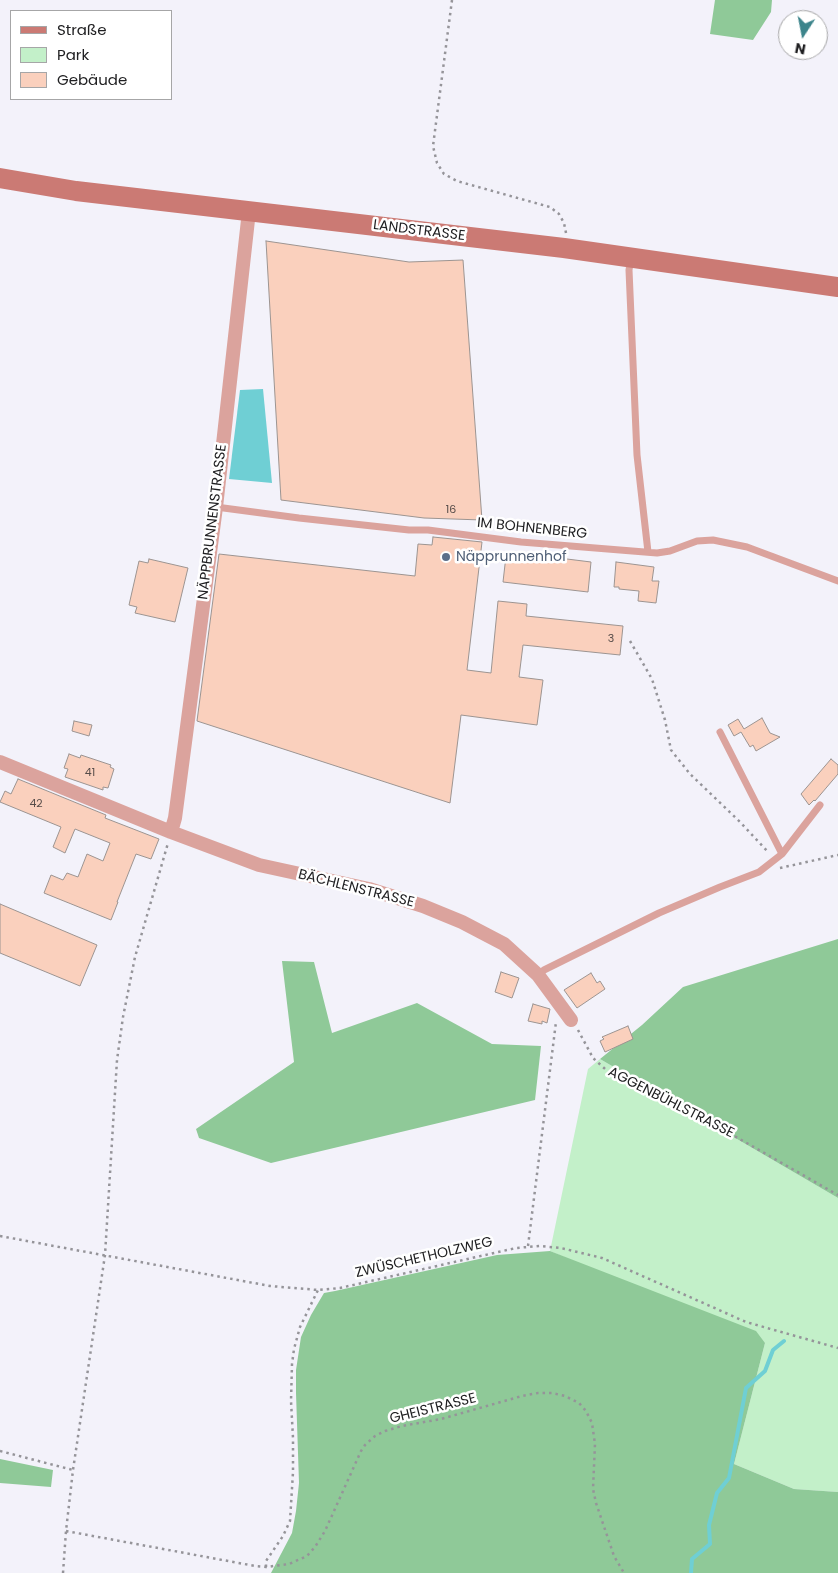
<!DOCTYPE html>
<meta charset="utf-8">
<style>
body{margin:0}
#map{position:relative;width:838px;height:1573px;overflow:hidden;background:#f3f2fa;font-family:Poppins,sans-serif}
canvas{display:block}
.legend{position:absolute;left:10px;top:10px;width:162px;height:90px;box-sizing:border-box;background:#fff;border:1px solid #a6a6a7;margin:0;padding:6px 9px;list-style:none;font-size:15px;color:#202022}
.legend li{display:flex;align-items:center;gap:10px;height:25px}
.legend b{width:25px;border:1px solid #a6a6a7}
.north{position:absolute;left:778px;top:10px;width:50px;height:50px;box-sizing:border-box;background:#fff;border:1px solid #a6a6a7;border-radius:50%;rotate:191deg;font-size:14px;font-weight:700;line-height:20px;text-align:center;color:#202022}
.north::after{content:'';display:block;margin:auto;width:18px;height:22px;background:#3c848b;clip-path:polygon(50% 0,100% 100%,50% 72%,0 100%)}
</style>
<div id="map">
<canvas width="838" height="1573"></canvas>
<ul class="legend">
<li><b style="height:6px;background:#cb7a74"></b>Straße</li>
<li><b style="height:14px;background:#c3f0c9"></b>Park</li>
<li><b style="height:14px;background:#fad0bd"></b>Gebäude</li>
</ul>
<div class="north">N</div>
</div>
<script>
const ctx = document.querySelector('canvas').getContext('2d');
ctx.lineJoin = 'round';
function fill(path, color) {
  ctx.fillStyle = color;
  ctx.fill(path, 'evenodd');
}
function shape(rows) {
  const path = new Path2D();
  for (const r of rows) {
    path.moveTo(r[0], r[1]);
    for (let i = 2; i < r.length; i += 2) path.lineTo(r[i], r[i + 1]);
  }
  return path;
}
function strokePath(path, color, width, dash) {
  ctx.strokeStyle = color;
  ctx.lineWidth = width;
  ctx.lineCap = dash ? 'butt' : 'round';
  ctx.setLineDash(dash || []);
  ctx.stroke(path);
}
function write(font, color, halo, rows, align = 'center') {
  ctx.font = font + ' Poppins,sans-serif';
  ctx.lineWidth = 5;
  ctx.setLineDash([]);
  ctx.textBaseline = 'middle';
  ctx.strokeStyle = halo;
  ctx.fillStyle = color;
  for (const [text, x, y, turn = 0] of rows) {
    ctx.save();
    ctx.translate(x, y);
    ctx.rotate((+turn || 0) * Math.PI / 180);
    ctx.textAlign = isNaN(turn) ? turn : align;
    if (halo) ctx.strokeText(text, 0, 0);
    ctx.fillText(text, 0, 0);
    ctx.restore();
  }
}
fill(shape([
 [600,1059,838,1198,838,1492,794,1489,734,1464,765,1343,550,1251,588,1069]
]), '#c3f0c9');
fill(shape([
 [715,0,772,0,771,12,753,40,710,34],
 [838,939,838,1198,600,1059,642,1025,683,987],
 [282,961,314,962,332,1033,417,1003,492,1044,541,1046,535,1100,271,1163,199,1138,196,1129,294,1062],
 [550,1251,756,1331,765,1343,734,1464,794,1489,838,1492,838,1573,271,1573,292,1533,296,1511,299,1483,296,1393,296,1370,301,1337,311,1315,324,1293,335,1291,497,1255],
 [0,1459,53,1470,51,1487,0,1483]
]), '#8fc998');
fill(shape([
 [263,389,272,483,229,479,240,390]
]), '#6fcfd4');
strokePath(shape([
 [691,1573,692,1559,710,1544,709,1525,717,1493,729,1478,746,1388,765,1371,773,1350,784,1341]
]), '#6fcfd4', 4);
const building = shape([
 [266,241,409,262,463,260,482,520,424,518,281,500,266,241],
 [433,537,482,542,467,670,491,673,498,601,527,604,526,616,623,626,620,655,523,645,519,677,543,680,537,725,461,715,450,803,197,721,219,554,415,576,418,544,432,545,433,537],
 [506,556,559,561,559,558,591,562,588,592,503,582,506,556],
 [149,559,188,568,175,622,135,613,137,607,129,605,139,561,148,563,149,559],
 [616,562,654,567,652,581,659,581,656,603,638,601,639,591,619,589,619,587,614,587,616,562],
 [762,718,770,733,780,737,756,751,753,745,750,747,741,732,734,736,728,725,738,719,744,729,762,718],
 [74,721,92,725,89,736,72,731,74,721],
 [69,754,80,758,81,755,111,765,110,767,114,769,108,788,103,787,103,790,65,777,68,769,64,768,69,754],
 [831,759,838,765,838,774,815,801,814,800,809,805,801,794,831,759],
 [18,779,106,815,105,818,159,839,151,859,136,854,117,902,118,902,111,920,44,893,51,875,63,880,67,873,78,877,87,854,103,861,110,843,75,829,65,853,53,847,61,827,0,802,5,791,11,794,18,779],
 [0,904,97,945,80,986,0,953,0,904],
 [501,972,519,978,512,998,495,992,501,972],
 [591,973,597,983,600,981,605,989,577,1008,564,990,591,973],
 [533,1004,550,1009,547,1023,542,1021,542,1024,528,1021,533,1004],
 [628,1026,633,1039,605,1052,600,1041,604,1039,602,1037,628,1026]
]);
fill(building, '#fad0bd');
strokePath(building, '#9c9491', 1);
strokePath(shape([
 [452,0,433,146,437,163,444,174,457,181,550,207,559,214,564,223,566,233],
 [630,641,652,679,665,720,671,750,690,774,740,822,769,853],
 [780,868,838,855],
 [578,1030,593,1058,614,1077,687,1109,838,1195],
 [0,1236,270,1286,318,1290,340,1288,516,1248,540,1246,561,1248,602,1258,746,1322,838,1348],
 [528,1246,556,1022],
 [0,1451,73,1470],
 [66,1531,255,1566,266,1567,289,1564,307,1556,315,1547,325,1531,361,1451,365,1445,375,1436,385,1431,402,1426,441,1419,522,1396,538,1393,552,1393,565,1396,579,1403,586,1411,592,1423,595,1444,593,1489,596,1503,614,1556,624,1573],
 [266,1567,266,1561,283,1536,290,1521,293,1472,293,1438,291,1401,292,1364,294,1349,300,1327,318,1290],
 [63,1573,66,1531,73,1470,105,1255,117,1060,123,1017,135,957,168,843]
]), '#959499', 2.5, [2.5, 4]);
strokePath(shape([
 [631,258,629,270,637,455,648,552],
 [216,507,299,518,409,530,428,530,521,542,657,553,670,551,697,541,713,540,747,547,838,581],
 [720,732,782,854],
 [538,975,544,970,659,913,720,887,759,872,782,854,820,805]
]), '#dba39d', 7);
strokePath(shape([
 [0,762,171,832,259,865,369,889,423,906,462,922,504,944,538,975,571,1020],
 [171,832,175,818,216,507,249,211]
]), '#dba39d', 14);
strokePath(shape([
 [0,178,76,191,564,248,838,287]
]), '#cb7a74', 20);
for (const [x, y, r, color] of [
 [446,557,5,"#5c6f8a"]
]) {
  const dot = new Path2D();
  dot.arc(x, y, r, 0, 2 * Math.PI);
  ctx.fillStyle = color;
  ctx.fill(dot);
  strokePath(dot, '#fff', 2);
}
write('11px', '#564c49', null, [
 ["16",451,510],
 ["3",611,639],
 ["41",90,773],
 ["42",36,804]
]);
write('14px', '#202022', '#fff', [
 ["LANDSTRASSE",419,231,7],
 ["NÄPPBRUNNENSTRASSE",213,522,-83],
 ["IM BOHNENBERG",532,529,6],
 ["BÄCHLENSTRASSE",356,889,14],
 ["AGGENBÜHLSTRASSE",671,1103,27],
 ["ZWÜSCHETHOLZWEG",424,1258,-13],
 ["GHEISTRASSE",433,1409,-14]
]);
write('14px', '#4e5e75', '#fff', [
 ["Näpprunnenhof",456,557]
], 'left');
</script>
